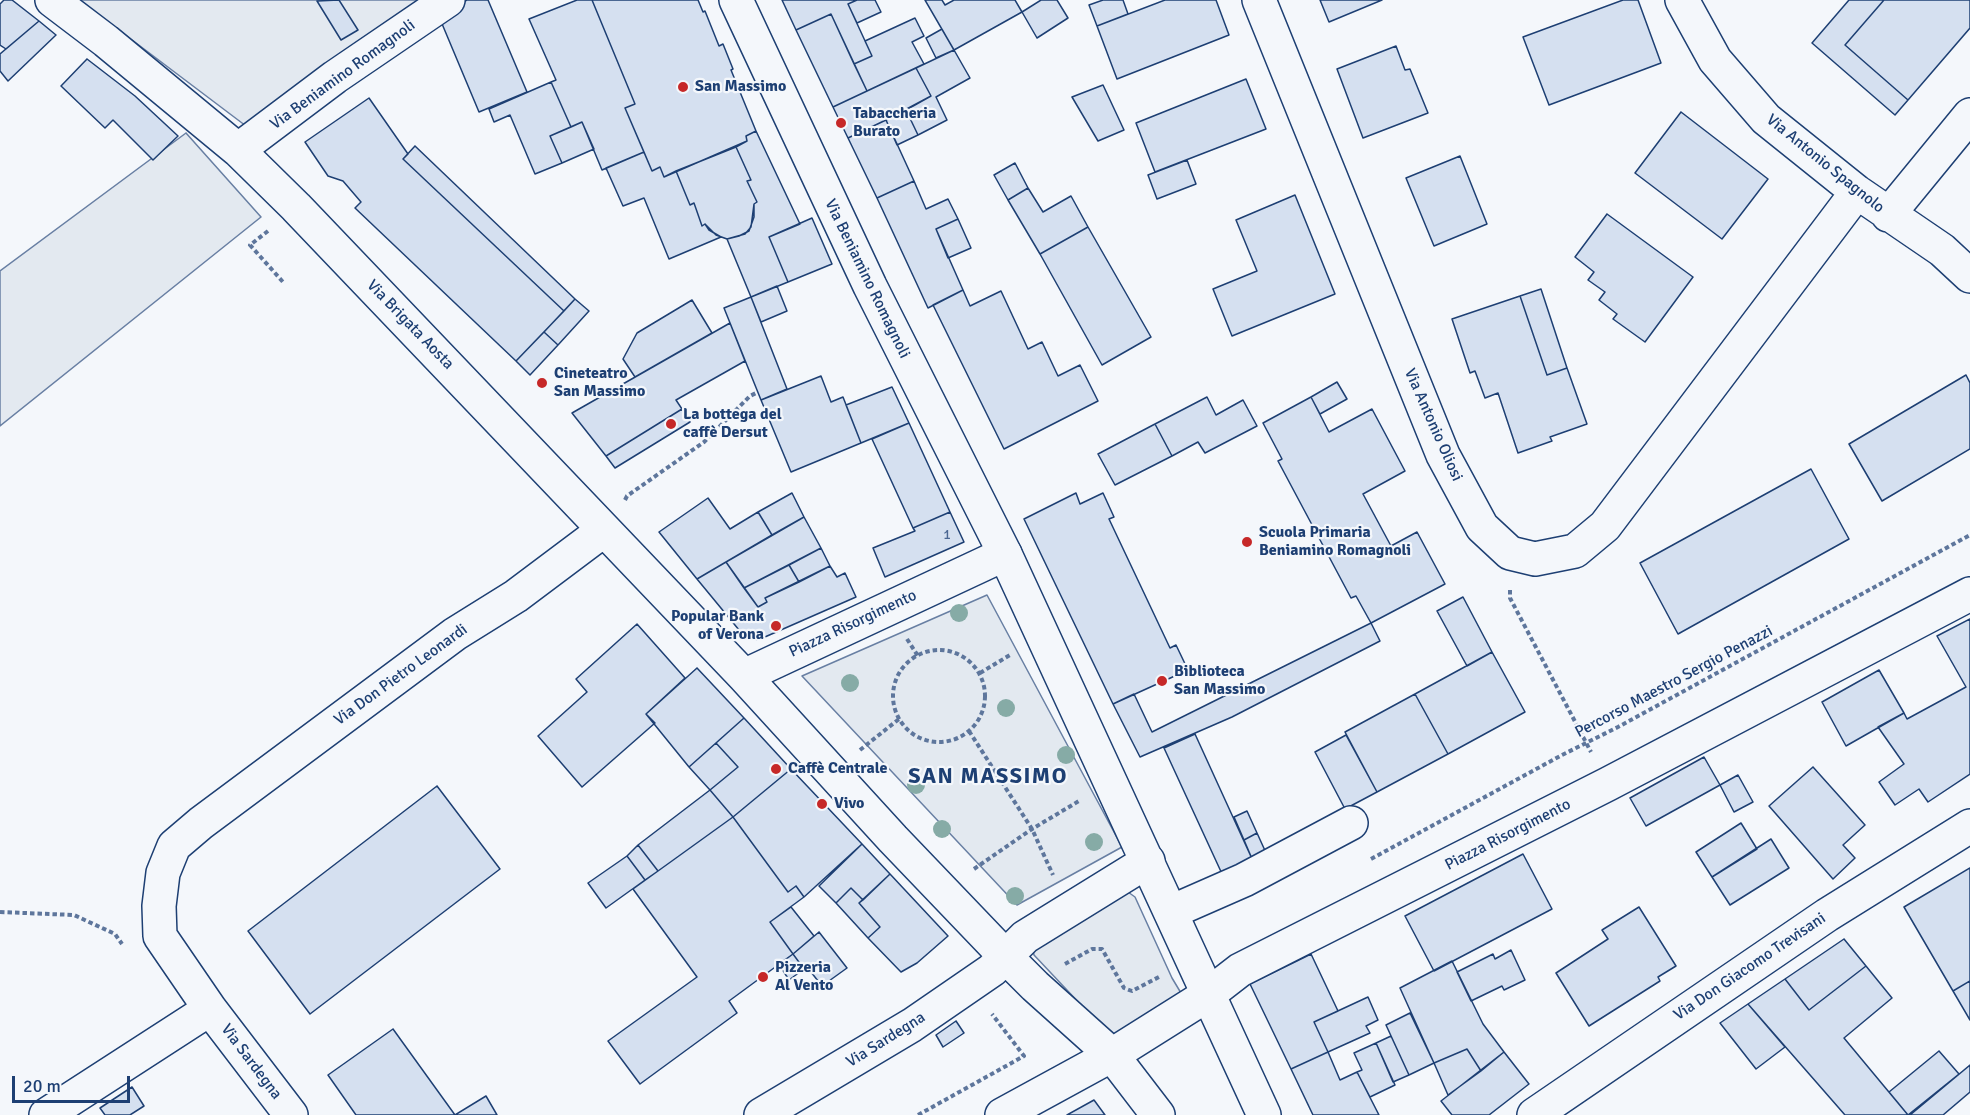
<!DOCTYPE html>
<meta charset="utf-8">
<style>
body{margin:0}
#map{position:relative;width:1970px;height:1115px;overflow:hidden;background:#f4f7fb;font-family:Signika,sans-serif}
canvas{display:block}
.scale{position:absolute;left:12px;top:1076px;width:118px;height:27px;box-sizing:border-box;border:3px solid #1d3f73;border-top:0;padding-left:8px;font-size:18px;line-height:21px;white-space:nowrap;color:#1d3f73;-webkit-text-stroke:4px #f4f7fb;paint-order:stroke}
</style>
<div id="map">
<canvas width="1970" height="1115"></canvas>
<div class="scale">20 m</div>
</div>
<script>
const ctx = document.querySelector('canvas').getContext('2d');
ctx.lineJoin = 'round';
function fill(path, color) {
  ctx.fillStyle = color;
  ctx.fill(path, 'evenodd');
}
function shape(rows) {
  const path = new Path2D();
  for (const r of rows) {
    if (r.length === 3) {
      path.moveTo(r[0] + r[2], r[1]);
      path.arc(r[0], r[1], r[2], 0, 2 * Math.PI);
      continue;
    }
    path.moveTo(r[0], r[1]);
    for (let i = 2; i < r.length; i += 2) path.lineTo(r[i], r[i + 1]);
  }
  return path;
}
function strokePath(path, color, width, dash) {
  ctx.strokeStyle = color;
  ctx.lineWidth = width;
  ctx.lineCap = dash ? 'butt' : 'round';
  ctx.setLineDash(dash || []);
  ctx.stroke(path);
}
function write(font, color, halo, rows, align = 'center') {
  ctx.font = font + ' Signika,sans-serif';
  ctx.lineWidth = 4.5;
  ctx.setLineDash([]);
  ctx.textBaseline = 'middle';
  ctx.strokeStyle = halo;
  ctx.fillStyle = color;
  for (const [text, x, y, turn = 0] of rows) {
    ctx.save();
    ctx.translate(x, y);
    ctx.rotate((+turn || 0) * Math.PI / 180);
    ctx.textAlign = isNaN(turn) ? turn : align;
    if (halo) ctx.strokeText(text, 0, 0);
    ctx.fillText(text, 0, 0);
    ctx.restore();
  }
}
const green = shape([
 [79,0,427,0,246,126,79,0],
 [186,133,261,217,0,426,0,271,186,133],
 [987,595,1122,847,1017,905,802,676,987,595],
 [1128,892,1135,897,1172,978,1184,998,1114,1040,1034,955,1032,946,1128,892]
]);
fill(green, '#e3e9f0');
strokePath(green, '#687fa3', 1.5);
const building = shape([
 [4,0,12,0,39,21,6,49,0,45,0,4,4,0],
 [339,0,358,30,341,40,317,1,339,0],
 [467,0,488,0,527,92,479,112,440,19,467,0],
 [577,0,592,0,635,104,625,108,644,152,602,170,582,122,571,127,551,82,556,80,529,19,577,0],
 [592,0,698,0,703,12,705,11,719,46,723,44,733,69,731,70,756,131,746,136,747,141,664,177,660,167,652,171,625,108,635,104,592,0],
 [782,0,857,0,848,4,872,56,854,64,831,14,796,30,782,0],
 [857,0,875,0,881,12,857,23,848,4,857,0],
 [925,0,942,0,945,5,954,0,1015,0,1022,12,954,50,925,0],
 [1041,0,1057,0,1068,18,1037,38,1022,12,1041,0],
 [1103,0,1123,0,1128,14,1097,26,1089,5,1103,0],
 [1165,0,1216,0,1229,35,1117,79,1097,26,1165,0],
 [1320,0,1382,0,1329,22,1320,0],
 [1623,0,1638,0,1661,63,1549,105,1523,37,1623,0],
 [1849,0,1884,0,1845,45,1908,100,1895,115,1812,43,1849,0],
 [1884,0,1970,0,1970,28,1908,100,1845,45,1884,0],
 [831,14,867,91,833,107,796,30,831,14],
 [915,18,924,36,912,42,924,64,867,91,854,64,872,56,865,41,915,18],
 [39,21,56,35,8,81,0,71,0,54,39,21],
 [942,29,954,50,936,58,926,38,942,29],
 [1396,46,1405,70,1410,69,1428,113,1363,138,1337,69,1396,46],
 [954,50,970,78,936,97,947,120,918,135,906,110,931,96,916,68,954,50],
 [87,59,135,96,178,136,153,160,113,120,105,128,61,86,87,59],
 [916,68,931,96,886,120,848,138,833,107,916,68],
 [1246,79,1266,129,1155,172,1136,123,1246,79],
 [551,82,571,127,550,136,562,163,535,174,510,115,494,122,489,109,551,82],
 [1103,85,1124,130,1098,141,1072,97,1103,85],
 [369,98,408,154,403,159,564,311,516,361,355,208,361,202,343,181,328,176,305,142,369,98],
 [906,110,918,135,897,145,886,120,906,110],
 [1681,112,1768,179,1722,239,1635,173,1681,112],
 [886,120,914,181,877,198,848,138,886,120],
 [582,122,594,149,562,163,550,136,582,122],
 [756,131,800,224,769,237,788,282,751,297,727,239,745,234,751,227,754,204,757,202,747,181,751,180,736,147,747,141,746,136,756,131],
 [415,146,575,299,564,311,403,159,415,146],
 [736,147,751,180,747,181,757,202,754,204,754,217,749,231,739,236,727,239,716,235,705,224,702,226,694,203,690,205,676,171,736,147],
 [644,152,652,171,660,167,664,177,676,171,690,205,694,203,702,226,705,224,709,230,721,237,669,259,644,198,623,206,606,168,644,152],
 [1460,156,1487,224,1434,246,1406,178,1460,156],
 [1187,160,1196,184,1157,199,1148,175,1187,160],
 [1015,163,1028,188,1008,200,994,175,1015,163],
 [914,181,926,209,948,199,958,219,936,229,963,290,928,308,877,198,914,181],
 [1028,188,1043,212,1071,196,1088,227,1040,254,1008,200,1028,188],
 [1295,195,1335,294,1232,336,1213,289,1257,271,1236,220,1295,195],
 [1607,214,1693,277,1645,342,1613,319,1617,314,1599,300,1605,292,1588,280,1594,272,1575,257,1607,214],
 [812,218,832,264,788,282,769,237,812,218],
 [958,219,971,248,948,258,936,229,958,219],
 [1088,227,1151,337,1102,365,1040,254,1088,227],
 [777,286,787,311,761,322,751,297,777,286],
 [1541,289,1567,368,1547,375,1520,296,1541,289],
 [963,290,970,306,1001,291,1028,349,1042,342,1058,376,1080,365,1098,401,1004,449,933,305,963,290],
 [1520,296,1547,375,1567,368,1587,424,1550,437,1552,441,1518,453,1498,393,1485,398,1475,371,1470,373,1452,319,1520,296],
 [751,297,787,389,761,400,724,308,751,297],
 [575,299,589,311,558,345,544,332,575,299],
 [692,300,712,333,635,377,623,359,637,333,692,300],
 [730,323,745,361,676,400,682,409,606,456,572,413,730,323],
 [544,332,558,345,530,375,516,361,544,332],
 [1966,375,1970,383,1970,449,1882,501,1849,444,1966,375],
 [821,376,831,402,843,397,861,443,791,472,761,400,821,376],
 [1337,382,1347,399,1320,414,1311,397,1337,382],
 [892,387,909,423,861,443,846,405,892,387],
 [1207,397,1216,415,1243,400,1257,426,1205,453,1198,442,1172,456,1155,424,1207,397],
 [1311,397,1329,432,1372,409,1405,471,1363,494,1391,546,1417,532,1445,584,1371,623,1356,596,1351,598,1278,461,1282,459,1263,423,1311,397],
 [682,409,690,422,615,468,606,456,682,409],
 [909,423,950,512,913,528,872,439,909,423],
 [1155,424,1172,456,1115,485,1098,454,1155,424],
 [1811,469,1849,539,1678,634,1640,563,1811,469],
 [792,493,804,517,772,535,758,512,792,493],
 [1076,493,1080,504,1103,493,1114,517,1109,519,1170,648,1176,645,1188,670,1113,704,1024,519,1076,493],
 [708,498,730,529,758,512,772,535,697,579,659,532,708,498],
 [950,512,964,542,885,577,873,548,915,531,913,528,950,512],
 [804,517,821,548,744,588,726,562,804,517],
 [821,548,830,566,799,582,789,565,821,548],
 [726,562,758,607,767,602,765,598,830,566,837,577,845,573,856,597,758,640,744,636,697,579,726,562],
 [789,565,799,582,765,598,767,602,758,607,744,588,789,565],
 [1463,597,1492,652,1467,666,1437,611,1463,597],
 [1970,619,1970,774,1928,802,1919,789,1895,805,1879,782,1904,764,1878,727,1904,713,1907,719,1966,687,1937,636,1970,619],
 [1371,623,1380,641,1232,717,1140,757,1113,704,1134,694,1152,732,1371,623],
 [637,624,685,678,646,714,655,723,582,787,538,736,587,692,576,679,637,624],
 [1492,652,1525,712,1448,754,1415,694,1492,652],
 [697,668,744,718,689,767,646,714,697,668],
 [1879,670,1904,713,1846,746,1822,702,1879,670],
 [1415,694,1448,754,1377,792,1345,732,1415,694],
 [744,718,791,769,733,817,710,790,738,767,716,743,744,718],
 [1195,734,1253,861,1223,876,1164,748,1195,734],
 [1346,735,1377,792,1345,809,1315,752,1346,735],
 [716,743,738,767,710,790,689,767,716,743],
 [1704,757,1720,785,1646,826,1630,798,1704,757],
 [1813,767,1865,825,1843,845,1855,858,1833,879,1769,806,1813,767],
 [791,769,862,844,804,897,796,886,788,892,733,817,791,769],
 [1738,775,1753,802,1734,812,1720,785,1738,775],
 [437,786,500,869,310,1014,248,931,437,786],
 [710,790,733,817,658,871,638,845,710,790],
 [1247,811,1257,833,1244,840,1234,817,1247,811],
 [733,817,788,892,796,886,804,897,770,922,793,954,729,1001,737,1013,640,1084,608,1041,697,977,633,889,733,817],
 [1741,823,1757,849,1712,877,1696,852,1741,823],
 [1257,833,1267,855,1253,861,1244,840,1257,833],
 [1771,839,1789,868,1730,905,1712,877,1771,839],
 [862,844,890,874,863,900,851,888,836,903,819,886,862,844],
 [638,845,658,871,645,880,627,856,638,845],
 [1523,854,1552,909,1434,971,1405,916,1523,854],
 [627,856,645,880,606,908,588,883,627,856],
 [1970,868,1970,981,1953,991,1904,907,1970,868],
 [890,874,948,936,917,963,901,972,868,938,880,927,859,903,890,874],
 [851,888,863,900,859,903,880,927,868,938,836,903,851,888],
 [791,907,814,936,793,954,770,922,791,907],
 [1639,907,1676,966,1658,977,1660,981,1589,1026,1556,973,1608,939,1602,930,1639,907],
 [819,932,847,968,822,986,807,967,804,969,793,954,819,932],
 [1844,939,1866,966,1809,1010,1785,979,1844,939],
 [1511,950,1525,980,1504,990,1502,986,1471,1001,1457,972,1493,954,1495,959,1511,950],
 [793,954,804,969,789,980,779,964,793,954],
 [1311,954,1338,1011,1314,1022,1328,1052,1291,1069,1250,984,1311,954],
 [1452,961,1483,1024,1504,1052,1481,1071,1467,1049,1434,1063,1400,988,1452,961],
 [1866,966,1892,998,1844,1038,1908,1115,1845,1115,1748,1004,1785,979,1809,1010,1866,966],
 [1970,981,1970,1020,1953,991,1970,981],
 [1368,997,1378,1020,1366,1026,1370,1033,1328,1052,1314,1022,1368,997],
 [1748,1004,1785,1047,1756,1069,1720,1023,1748,1004],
 [1410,1013,1434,1063,1409,1075,1386,1025,1410,1013],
 [956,1021,964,1033,943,1047,936,1035,956,1021],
 [393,1029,455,1115,356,1115,328,1075,393,1029],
 [1391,1036,1409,1075,1393,1082,1376,1043,1391,1036],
 [1376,1043,1395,1085,1370,1097,1357,1072,1362,1070,1354,1053,1376,1043],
 [1467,1049,1481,1071,1448,1095,1434,1063,1467,1049],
 [1939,1051,1959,1074,1908,1115,1889,1092,1939,1051],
 [1328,1052,1340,1080,1357,1072,1379,1115,1313,1115,1291,1069,1328,1052],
 [1504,1052,1529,1084,1489,1115,1452,1115,1441,1101,1504,1052],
 [1970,1065,1970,1092,1943,1115,1910,1115,1970,1065],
 [132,1087,144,1106,130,1115,105,1115,100,1108,132,1087],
 [486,1096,497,1115,455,1115,486,1096],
 [1094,1100,1105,1115,1067,1115,1094,1100]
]);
fill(building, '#d5e0f0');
strokePath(building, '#1d3f73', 1.5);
const minor = shape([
 [52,0,106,41,238,150,296,207,744,676,893,839,1006,957,1035,986,1112,1055,1158,1115],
 [1259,0,1443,455,1482,527,1510,553,1535,559,1575,551,1605,526,1857,192],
 [1682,0,1715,60,1766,119,1857,192,1942,250,1970,276],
 [238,150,335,77,448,0],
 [1888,215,1970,115],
 [744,676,1005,554],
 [1171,912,1244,880,1351,823],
 [46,1115,210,1009],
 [291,1115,210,1009,160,936,159,906,163,873,174,846,201,823,455,634,516,596,604,530],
 [761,1115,912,1025,992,970,1025,937,1148,861],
 [1002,1115,1112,1055,1209,994,1240,970,1608,784,1970,594],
 [1534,1115,1827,915,1970,826]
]);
const major = shape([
 [736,0,870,286,1005,554,1264,1115]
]);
strokePath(minor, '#1d3f73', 36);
strokePath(major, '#1d3f73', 36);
strokePath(shape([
 [268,231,250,245,283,282],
 [625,500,627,496,704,442,750,396,758,392],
 [1510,590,1510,598,1591,752],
 [907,639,918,656],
 [939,696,46],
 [980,673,1010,655],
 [969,731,1032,829,1053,875],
 [860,750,899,719],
 [1371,859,1562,755,1618,727,1970,535],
 [974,869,1032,829,1079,801],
 [0,912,74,915,115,934,122,944],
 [1065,964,1092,949,1102,949,1124,988,1132,991,1159,977],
 [918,1115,1024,1056,992,1014]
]), '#5e769c', 4, [4.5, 3]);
strokePath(minor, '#f4f7fb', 33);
strokePath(major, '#f4f7fb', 33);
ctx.fillStyle = '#86aba6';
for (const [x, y] of [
 [959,613],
 [850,683],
 [1006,708],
 [1066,755],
 [916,785],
 [942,829],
 [1094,842],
 [1015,896]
]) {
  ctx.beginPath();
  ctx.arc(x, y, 9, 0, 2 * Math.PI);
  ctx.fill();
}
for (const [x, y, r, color] of [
 [683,87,6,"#c62828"],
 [841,123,6,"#c62828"],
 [542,383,6,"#c62828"],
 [671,424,6,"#c62828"],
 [1247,542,6,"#c62828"],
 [776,626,6,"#c62828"],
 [1162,681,6,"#c62828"],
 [776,769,6,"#c62828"],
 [822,804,6,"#c62828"],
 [763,977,6,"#c62828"]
]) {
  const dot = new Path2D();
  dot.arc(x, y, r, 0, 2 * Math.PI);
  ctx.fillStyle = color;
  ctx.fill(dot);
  strokePath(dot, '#f4f7fb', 2);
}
write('14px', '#4b6792', null, [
 ["1",947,535]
]);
write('16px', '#1d3f73', '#f4f7fb', [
 ["Via Beniamino Romagnoli",343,75,-36],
 ["Via Antonio Spagnolo",1825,164,39],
 ["Via Beniamino Romagnoli",867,279,64],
 ["Via Brigata Aosta",410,325,46],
 ["Via Antonio Oliosi",1433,425,66],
 ["Piazza Risorgimento",853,624,-25],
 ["Via Don Pietro Leonardi",401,675,-36],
 ["Percorso Maestro Sergio Penazzi",1674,682,-28],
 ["Piazza Risorgimento",1508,835,-27],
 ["Via Don Giacomo Trevisani",1750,967,-34],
 ["Via Sardegna",886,1040,-32],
 ["Via Sardegna",251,1062,53]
]);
write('bold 16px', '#1d3f73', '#f4f7fb', [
 ["San Massimo",695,87],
 ["Tabaccheria",853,114],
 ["Burato",853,132],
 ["Cineteatro",554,374],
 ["San Massimo",554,392],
 ["La bottega del",683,415],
 ["caffè Dersut",683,433],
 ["Scuola Primaria",1259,533],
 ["Beniamino Romagnoli",1259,551],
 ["Popular Bank",764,617,"right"],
 ["of Verona",764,635,"right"],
 ["Biblioteca",1174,672],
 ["San Massimo",1174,690],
 ["Caffè Centrale",788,769],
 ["Vivo",834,804],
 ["Pizzeria",775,968],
 ["Al Vento",775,986]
], 'left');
ctx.letterSpacing = '1.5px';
write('bold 22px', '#1d3f73', '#f4f7fb', [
 ["SAN MASSIMO",988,777]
]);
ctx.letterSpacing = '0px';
</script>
